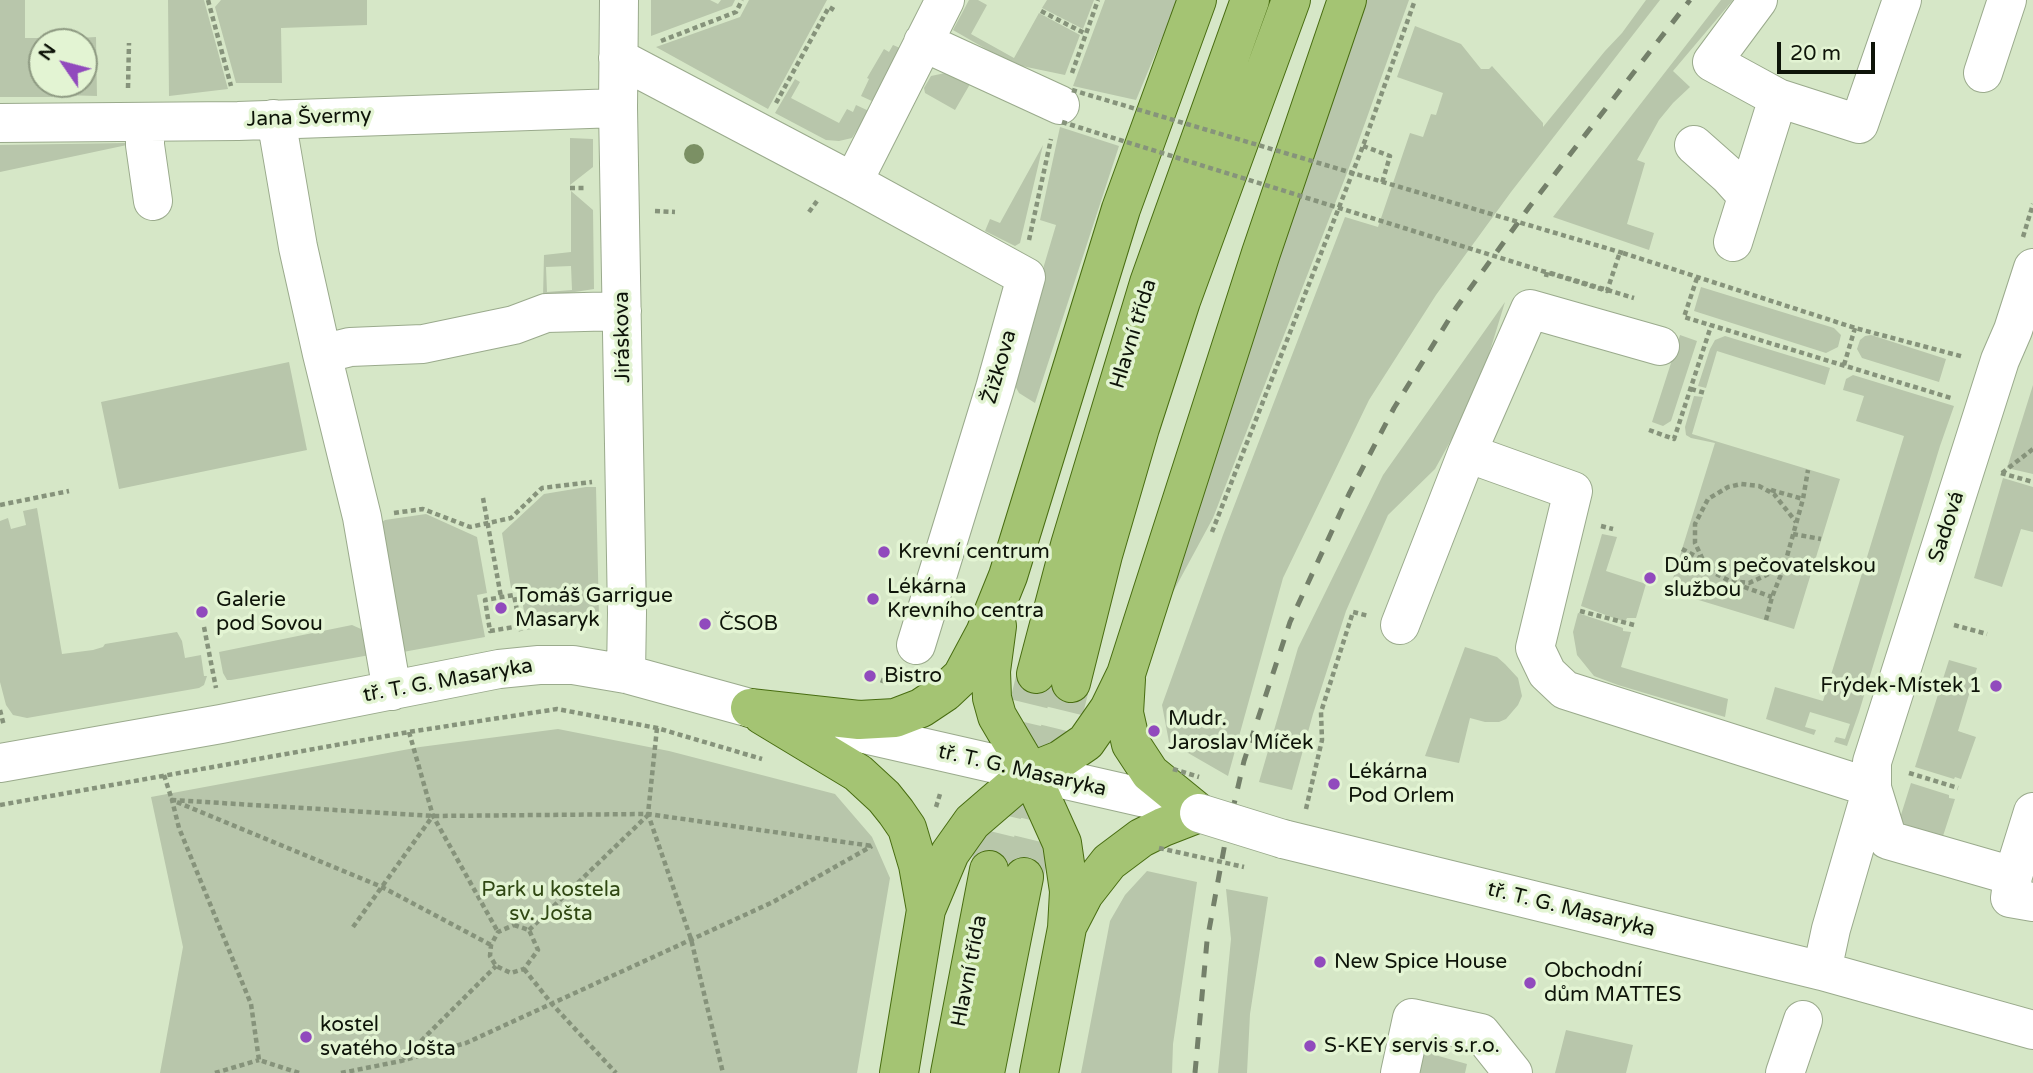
<!DOCTYPE html>
<meta charset="utf-8">
<style>
body{margin:0}
#map{position:relative;width:2033px;height:1073px;overflow:hidden;background:#d6e7c7;font-family:"Varela Round",sans-serif}
canvas{display:block}
.north{position:absolute;left:28px;top:28px;width:70px;height:70px;box-sizing:border-box;background:#e3f4d3;border:2px solid #8e9a82;border-radius:50%;rotate:305deg;font-size:19px;font-weight:700;line-height:28px;text-align:center;color:#0e1409}
.north::after{content:'';display:block;margin:auto;width:24px;height:32px;background:#914abd;clip-path:polygon(50% 0,100% 100%,50% 72%,0 100%)}
.scale{position:absolute;left:1777px;top:42px;width:98px;height:32px;box-sizing:border-box;border:4px solid #0e1409;border-top:0;padding-left:9px;font-size:21px;line-height:24px;white-space:nowrap;color:#0e1409;-webkit-text-stroke:5px #e3f4d3;paint-order:stroke}
</style>
<div id="map">
<canvas width="2033" height="1073"></canvas>
<div class="north">N</div>
<div class="scale">20 m</div>
</div>
<script>
const ctx = document.querySelector('canvas').getContext('2d');
ctx.lineJoin = 'round';
function fill(path, color) {
  ctx.fillStyle = color;
  ctx.fill(path, 'evenodd');
}
function shape(rows) {
  const path = new Path2D();
  for (const r of rows) {
    path.moveTo(r[0], r[1]);
    for (let i = 2; i < r.length; i += 2) path.lineTo(r[i], r[i + 1]);
  }
  return path;
}
function strokePath(path, color, width, dash) {
  ctx.strokeStyle = color;
  ctx.lineWidth = width;
  ctx.lineCap = dash ? 'butt' : 'round';
  ctx.setLineDash(dash || []);
  ctx.stroke(path);
}
function write(font, color, halo, rows, align = 'center') {
  ctx.font = font + ' "Varela Round",sans-serif';
  ctx.lineWidth = 7;
  ctx.setLineDash([]);
  ctx.textBaseline = 'middle';
  ctx.strokeStyle = halo;
  ctx.fillStyle = color;
  for (const [text, x, y, turn = 0] of rows) {
    ctx.save();
    ctx.translate(x, y);
    ctx.rotate((+turn || 0) * Math.PI / 180);
    ctx.textAlign = isNaN(turn) ? turn : align;
    if (halo) ctx.strokeText(text, 0, 0);
    ctx.fillText(text, 0, 0);
    ctx.restore();
  }
}
fill(shape([
 [0,0,25,0,25,38,43,38,42,84,53,84,53,97,0,97],
 [168,0,204,0,228,89,169,96],
 [221,0,367,0,367,25,281,28,282,83,236,83,215,7],
 [651,0,710,0,718,4,721,0,735,0,732,6,651,36],
 [749,0,827,0,768,109,656,47,740,17],
 [969,0,978,0,987,5,971,34,1014,58,1039,13,1080,35,1065,75,1012,64,953,30],
 [1047,0,1094,0,1083,29,1042,8],
 [1105,0,1178,0,1136,100,1073,86],
 [1363,0,1409,0,1350,165,1213,518,1173,592,1231,391],
 [1646,0,1660,0,1511,192,1436,295,1369,400,1283,578,1228,776,1169,742,1162,705,1223,535,1345,217,1378,227,1410,133,1423,137,1431,114,1436,115,1443,93,1397,77,1415,26,1461,44,1481,69,1489,69,1492,66,1543,123,1543,127,1605,51,1622,33],
 [1721,0,1733,0,1673,71,1690,87,1673,103,1659,120,1637,160,1645,163,1627,224,1654,233,1649,250,1553,217],
 [96,37,97,96,62,95,62,84,84,84,84,42,79,42,79,38],
 [893,45,900,48,875,97,874,102,861,96,869,79,867,78,884,49,889,52],
 [950,72,973,79,955,110,925,93,924,88,931,76],
 [795,79,800,82,791,98,839,123,847,109,853,112,856,105,869,111,852,138,839,141,826,140,775,113],
 [1060,127,1119,146,1035,403,1019,393,1014,384,1013,370,1056,225,1040,220],
 [570,138,593,139,593,167,570,185],
 [126,143,127,145,0,172,0,145],
 [1043,145,1020,243,1015,246,985,231,990,219,1000,223],
 [571,191,593,210,594,289,543,297,544,255,571,252],
 [571,266,572,290,547,292,546,267],
 [1701,287,1834,328,1841,335,1838,347,1826,353,1694,311],
 [1505,302,1477,393,1435,469,1388,515,1346,611,1313,714,1292,790,1259,782,1298,648,1383,475],
 [1680,335,1697,341,1671,421,1663,426,1652,422],
 [1871,335,1946,359,1939,382,1862,358,1857,349,1860,340,1865,336],
 [1725,336,1830,368,1825,385,1717,351,1706,388,1698,386,1710,349,1715,340],
 [289,362,307,450,119,489,101,402],
 [1853,375,1954,406,1940,446,1859,712,1847,746,1834,742,1836,737,1845,739,1850,724,1810,712,1805,727,1816,730,1814,735,1766,719,1775,687,1823,701,1904,436,1856,421,1864,396,1843,390,1846,379],
 [2033,385,2033,474,2007,468],
 [1694,396,1703,397,1692,434,1840,479,1794,629,1669,591,1715,443,1691,438,1686,435,1685,427],
 [2003,478,2033,487,2033,532,2021,529,2002,587,1974,578],
 [586,487,596,487,599,617,527,630,520,587,511,588,502,533,544,494],
 [37,508,62,654,93,650,103,647,105,644,177,632,182,641,185,658,201,655,204,676,207,676,204,685,199,688,27,718,13,715,6,705,0,682,0,521,8,518,11,529,26,525,23,511],
 [426,514,477,537,487,593,477,595,485,637,403,652,379,524,385,520],
 [1602,534,1617,537,1606,571,1646,584,1636,618,1627,618,1625,622,1581,606],
 [1578,613,1623,628,1623,631,1631,632,1621,667,1728,699,1725,717,1618,685,1594,676,1577,655,1573,632],
 [352,625,370,633,381,653,231,680,227,680,223,673,219,652],
 [1465,647,1497,657,1505,664,1518,678,1522,696,1518,705,1506,719,1499,722,1485,722,1470,718,1459,763,1425,756],
 [1949,660,1977,668,1958,731,1976,737,1961,779,1955,777,1954,779,1915,767],
 [558,729,669,751,835,794,872,837,890,878,857,1073,160,1073,183,947,151,797,420,747],
 [1911,783,1949,795,1949,798,1955,799,1943,836,1907,827,1903,823,1900,818],
 [1147,871,1197,882,1173,1044,1172,1073,1081,1073,1110,921,1125,895],
 [1226,889,1268,897,1250,1014,1247,1073,1218,1073,1231,939],
 [1566,1030,1633,1045,1626,1073,1555,1073],
 [1423,1033,1439,1036,1435,1055,1467,1064,1465,1073,1415,1073]
]), '#b8c6ab');
strokePath(shape([
 [989,870,1036,674],
 [1024,877,1071,683]
]), '#b8c7aa', 38, [38, 19]);
const minor = shape([
 [619,0,618,108,627,613,626,674],
 [1758,0,1712,62,1778,98],
 [923,42,1060,105],
 [618,58,853,182,1026,277,995,388,916,645],
 [1983,73,2007,0],
 [273,119,279,136,298,247,322,354,362,517,392,691],
 [145,122,145,145,153,201],
 [0,123,238,121,618,108],
 [1694,145,1729,176,1747,196],
 [853,182,945,0],
 [1733,242,1778,98,1859,124,1902,0],
 [1660,346,1530,309,1467,453,1573,491,1535,648,1547,673,1565,690,1872,788,1888,840,2013,876,2010,898,2033,902],
 [322,354,350,347,423,344,514,325,546,313,622,311],
 [1400,625,1467,453],
 [0,763,221,724,499,669,539,665,573,665,626,674,750,708,1167,803,1199,813],
 [1283,839,1822,971,2033,1030],
 [2013,876,2033,812],
 [1822,971,1831,929,1872,788,1872,762,2000,360,2013,330,2033,268],
 [1400,1073,1412,1018,1481,1033,1513,1073],
 [1785,1073,1803,1020]
]);
const major = shape([
 [997,626,991,671,992,698,997,716,1030,772,1062,843,1069,891,1067,928,1039,1073],
 [1036,674,1070,545,1149,283,1250,0],
 [1126,679,1124,713,1131,744,1150,773,1199,813],
 [1071,683,1103,555,1140,428,1181,301,1291,0],
 [750,708,859,720,895,718,921,708,945,692,962,676,985,633,1008,576,1121,209,1197,0],
 [762,715,858,773,884,797,896,812,907,828,918,865,926,910],
 [1069,923,1084,894,1109,862,1141,838,1163,827,1199,813],
 [899,1073,926,910,950,853,972,822,1030,772,1060,760,1086,742,1109,709,1126,674,1261,253,1347,0],
 [950,1073,989,870],
 [985,1073,1024,877]
]);
strokePath(minor, '#9aaa8c', 40);
strokePath(major, '#486d11', 40);
strokePath(shape([
 [208,0,231,86],
 [1041,11,1086,34],
 [661,41,736,12,742,0],
 [1072,73,1098,0],
 [128,88,129,43],
 [776,103,829,7,834,10],
 [1363,146,1390,156,1382,183],
 [570,188,584,188],
 [655,211,675,212],
 [809,212,817,201],
 [2023,237,2033,204],
 [1029,240,1051,139],
 [1623,253,1855,328,1964,357],
 [1546,277,1547,272,1634,298],
 [1697,278,1684,317,1951,398],
 [1844,365,1855,328],
 [1691,389,1705,393],
 [1649,430,1674,439,1711,326],
 [2001,473,2033,482],
 [2002,473,2033,449],
 [1771,490,1803,499],
 [483,498,501,597],
 [0,505,69,491],
 [394,513,423,509,470,527,511,518,542,488,592,482],
 [1601,526,1613,529],
 [1212,532,1363,146,1415,0],
 [1793,534,1821,539],
 [1682,549,1703,560],
 [1784,567,1749,583,1730,581,1714,573,1703,560,1695,543,1695,524,1708,499,1728,487,1741,484,1759,486,1774,494,1796,522],
 [1736,584,1772,597],
 [1580,611,1634,625],
 [1766,620,1772,597,1784,567,1803,499,1808,470],
 [1954,625,1987,634],
 [520,626,490,631,485,600,514,595,521,631],
 [204,627,216,688],
 [882,683,889,665],
 [0,710,4,726],
 [657,728,648,814,691,939,723,1073],
 [409,732,433,816,498,932],
 [1909,773,1958,788],
 [164,775,172,800,433,816,648,814,872,846],
 [0,805,409,732,557,709,657,728,762,759],
 [936,807,940,794],
 [1306,809,1322,740,1321,712,1353,612,1369,616],
 [514,925,529,930,538,950,524,969,511,973,496,966,490,956,491,945,498,932,514,925],
 [353,927,432,817],
 [529,930,648,815],
 [524,969,552,1004,616,1073],
 [403,1059,496,966],
 [215,1073,259,1060],
 [299,1073,259,1060,251,1004,179,828,172,800,382,887,491,945],
 [341,1073,401,1061,466,1043,773,902,872,846]
]), '#86937b', 4.5, [5, 3.5]);
strokePath(minor, '#fff', 38);
strokePath(major, '#a4c473', 38);
strokePath(shape([
 [1195,1073,1207,941,1225,843,1244,761,1290,622,1349,494,1394,408,1456,308,1530,206,1690,0]
]), '#74806a', 5, [12, 12]);
const minorBridge = shape([
 [1199,813,1283,839]
]);
strokePath(minorBridge, '#9aaa8c', 40, []);
strokePath(shape([
 [1072,90,1623,253],
 [1062,122,1607,291,1620,252],
 [1173,769,1199,777],
 [1159,848,1244,867]
]), '#86937b', 4.5, [5, 3.5]);
strokePath(minorBridge, '#fff', 38);
ctx.fillStyle = '#7b9064';
for (const [x, y] of [
 [694,154]
]) {
  ctx.beginPath();
  ctx.arc(x, y, 10, 0, 2 * Math.PI);
  ctx.fill();
}
for (const [x, y, r, color] of [
 [884,552,7,"#914abd"],
 [1650,578,7,"#914abd"],
 [873,599,7,"#914abd"],
 [501,608,7,"#914abd"],
 [202,612,7,"#914abd"],
 [705,624,7,"#914abd"],
 [870,676,7,"#914abd"],
 [1996,686,7,"#914abd"],
 [1154,731,7,"#914abd"],
 [1334,784,7,"#914abd"],
 [1320,962,7,"#914abd"],
 [1530,983,7,"#914abd"],
 [306,1037,7,"#914abd"],
 [1310,1046,7,"#914abd"]
]) {
  const dot = new Path2D();
  dot.arc(x, y, r, 0, 2 * Math.PI);
  ctx.fillStyle = color;
  ctx.fill(dot);
  strokePath(dot, '#e3f4d3', 2.5);
}
write('21px', '#0e1409', '#e3f4d3', [
 ["Jana Švermy",309,118,-2],
 ["Hlavní třída",1134,334,-73],
 ["Jiráskova",623,337,-91],
 ["Žižkova",1000,367,-74],
 ["Sadová",1947,527,-72],
 ["tř. T. G. Masaryka",448,681,-10],
 ["tř. T. G. Masaryka",1022,771,13],
 ["tř. T. G. Masaryka",1571,910,14],
 ["Hlavní třída",970,971,-79]
]);
write('21px', '#0e1409', '#e3f4d3', [
 ["Krevní centrum",898,552],
 ["Dům s pečovatelskou",1664,566],
 ["službou",1664,590],
 ["Lékárna",887,587],
 ["Krevního centra",887,611],
 ["Tomáš Garrigue",515,596],
 ["Masaryk",515,620],
 ["Galerie",216,600],
 ["pod Sovou",216,624],
 ["ČSOB",719,624],
 ["Bistro",884,676],
 ["Frýdek-Místek 1",1982,686,"right"],
 ["Mudr.",1168,719],
 ["Jaroslav Míček",1168,743],
 ["Lékárna",1348,772],
 ["Pod Orlem",1348,796],
 ["New Spice House",1334,962],
 ["Obchodní",1544,971],
 ["dům MATTES",1544,995],
 ["kostel",320,1025],
 ["svatého Jošta",320,1049],
 ["S-KEY servis s.r.o.",1324,1046]
], 'left');
write('21px', '#304813', '#e3f4d3', [
 ["Park u kostela",551,890],
 ["sv. Jošta",551,914]
]);
</script>
